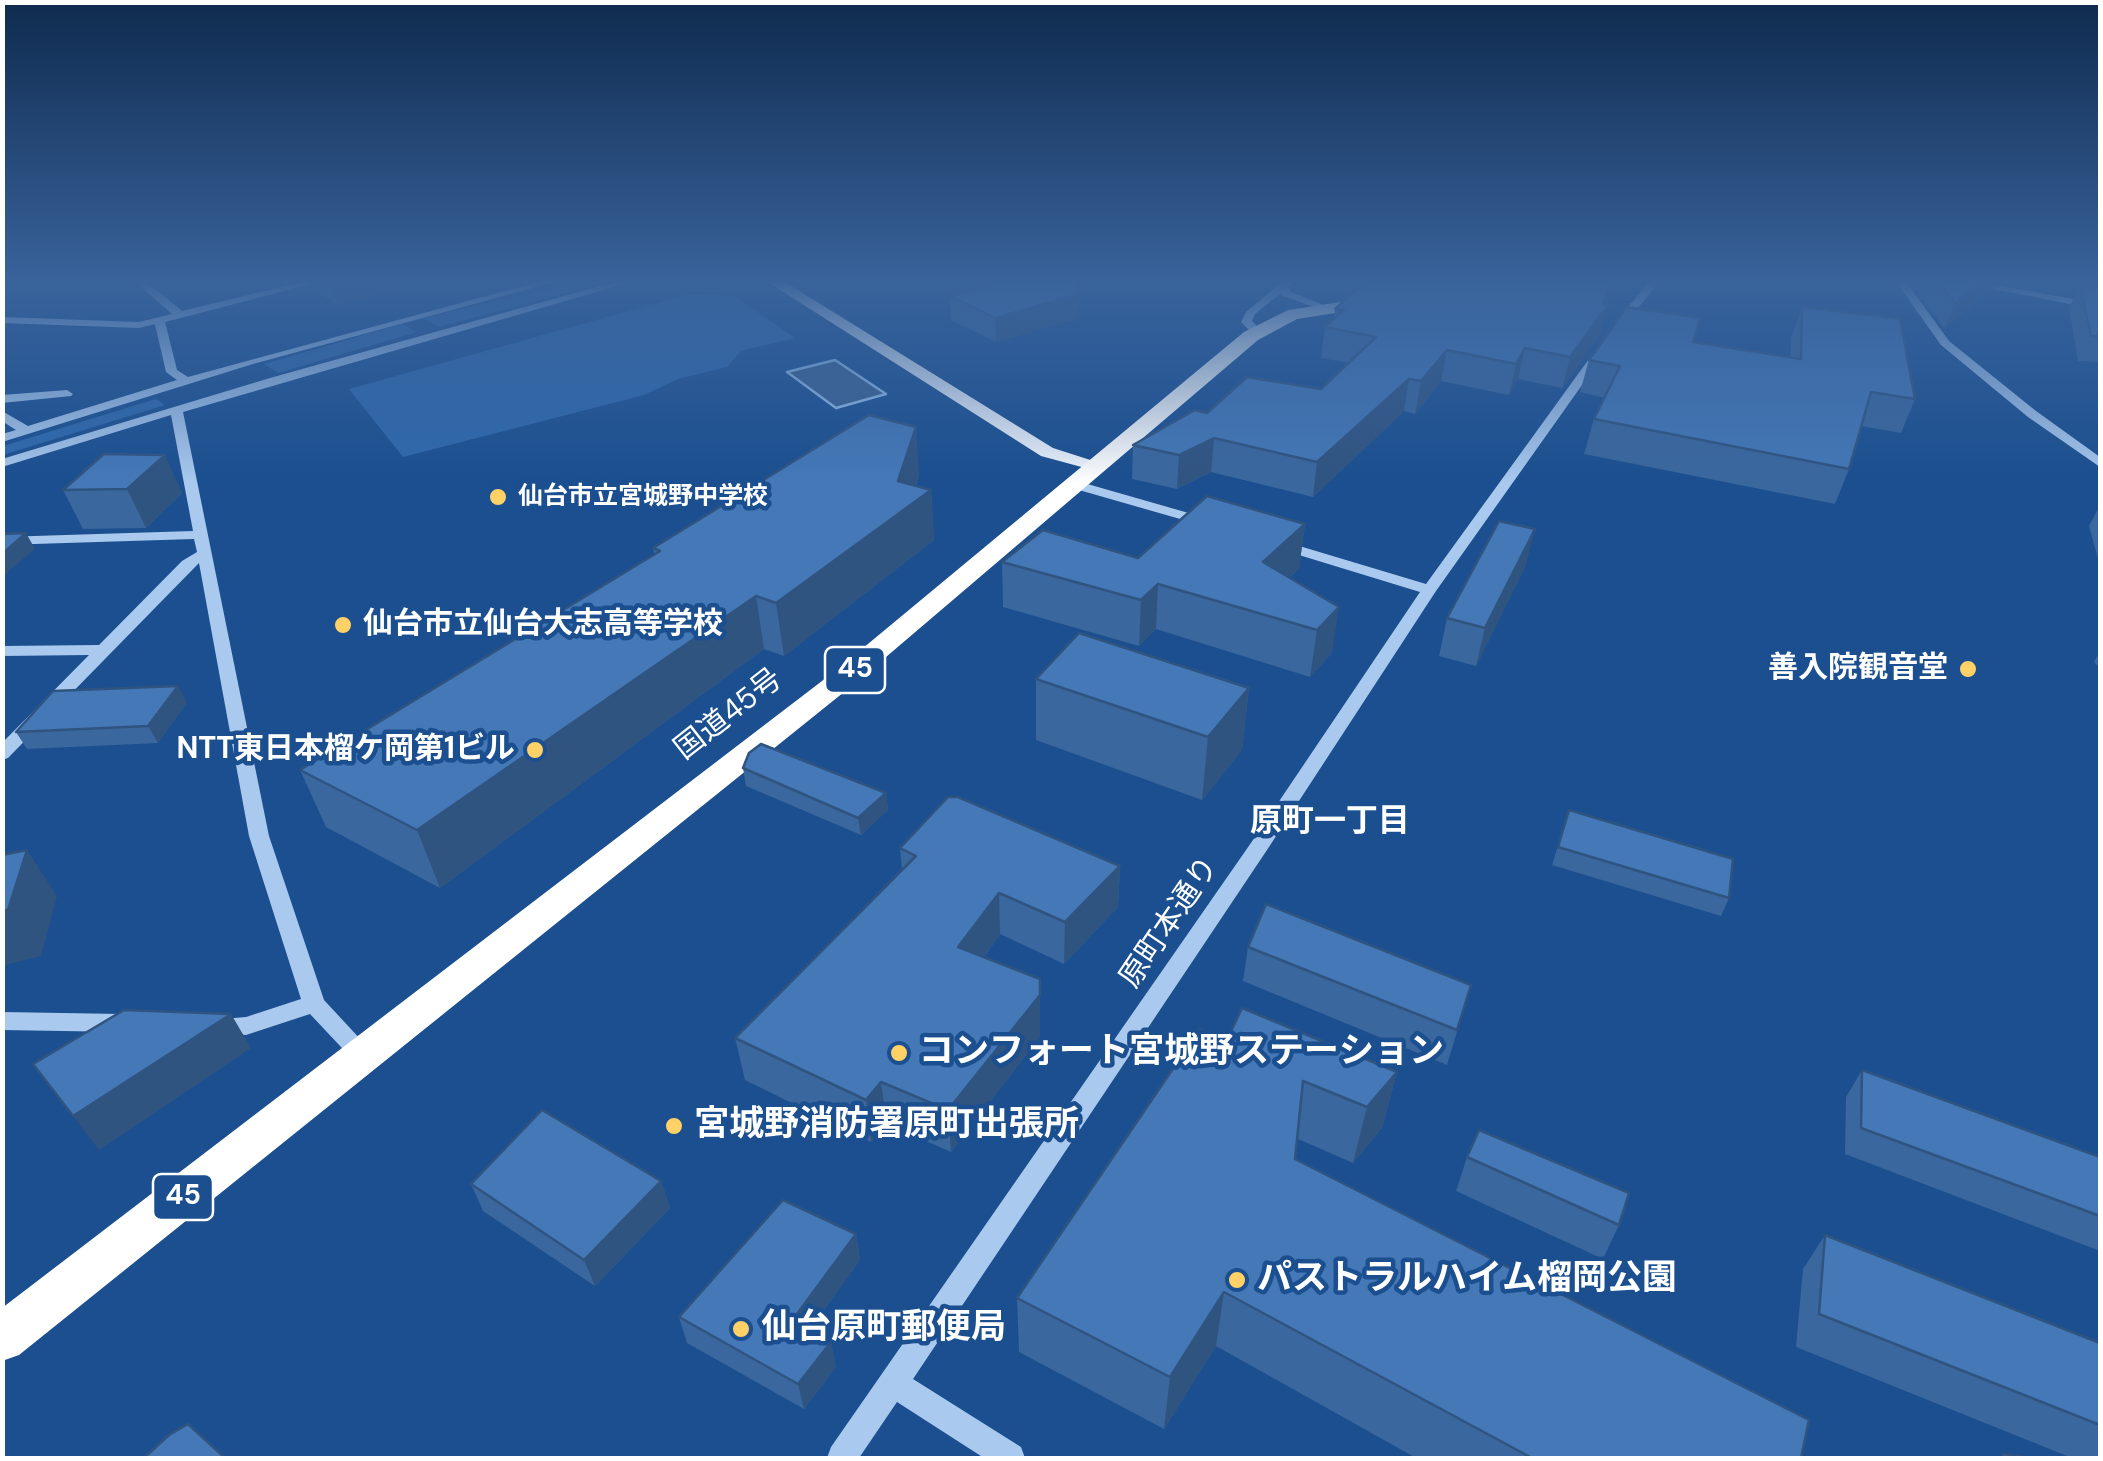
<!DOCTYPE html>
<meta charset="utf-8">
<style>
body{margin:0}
#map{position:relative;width:2103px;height:1461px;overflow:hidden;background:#1b4f8f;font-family:"DM Sans",sans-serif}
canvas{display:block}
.frame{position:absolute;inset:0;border:5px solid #fff;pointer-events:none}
</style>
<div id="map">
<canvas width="2103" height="1461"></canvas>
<div class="frame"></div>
</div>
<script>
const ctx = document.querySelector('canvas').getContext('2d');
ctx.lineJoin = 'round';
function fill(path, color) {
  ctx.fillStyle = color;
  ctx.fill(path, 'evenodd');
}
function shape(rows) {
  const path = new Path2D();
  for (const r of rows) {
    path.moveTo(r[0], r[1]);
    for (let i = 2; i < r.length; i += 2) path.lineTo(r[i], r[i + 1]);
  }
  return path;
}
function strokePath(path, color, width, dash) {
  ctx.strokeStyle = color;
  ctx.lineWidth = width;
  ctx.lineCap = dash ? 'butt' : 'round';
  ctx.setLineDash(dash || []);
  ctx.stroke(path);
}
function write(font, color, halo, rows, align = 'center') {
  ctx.font = font + ' "DM Sans","Noto Sans JP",sans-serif';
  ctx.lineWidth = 9;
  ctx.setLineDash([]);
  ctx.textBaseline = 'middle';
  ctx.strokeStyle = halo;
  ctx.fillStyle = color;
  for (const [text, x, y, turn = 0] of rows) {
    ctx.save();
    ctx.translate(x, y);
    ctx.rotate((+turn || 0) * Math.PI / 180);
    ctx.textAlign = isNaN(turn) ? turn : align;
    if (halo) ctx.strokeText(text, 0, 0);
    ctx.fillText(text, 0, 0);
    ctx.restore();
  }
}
fill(shape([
 [593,279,619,279,438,327,423,318],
 [690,294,734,296,795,338,741,351,727,367,678,379,644,395,403,457,349,389],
 [402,324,417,332,278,373,264,364],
 [156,399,165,405,3,455,3,446]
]), '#2e69ad');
const water = shape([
 [835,360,886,394,836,408,787,372,835,360]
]);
fill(water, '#3c6290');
strokePath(water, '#9cc4f0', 2.5);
fill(shape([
 [132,279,143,279,182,311,314,279,331,279,165,322,177,370,188,377,549,279,566,279,253,364,2,442,2,434,16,430,2,421,2,411,28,426,177,380,166,372,155,324,139,328,2,323,2,317,139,322,172,314,132,279],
 [625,279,641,279,183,412,269,836,324,1000,376,1056,372,1063,364,1065,356,1063,310,1014,246,1035,210,1032,207,1026,210,1020,246,1017,301,999,249,836,199,563,8,758,2,760,2,743,89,655,2,656,2,646,99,645,182,561,197,552,194,539,2,545,2,537,193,531,171,415,2,467,2,459,270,378,625,279],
 [1286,279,1297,279,1288,287,1291,292,1329,307,1320,309,1283,296,1281,293,1255,314,1252,321,1262,332,1253,334,1241,322,1246,312,1286,279],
 [1652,279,1662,279,1623,326,1615,326,1615,322,1652,279],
 [1894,279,1904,279,1949,341,2036,411,2100,457,2100,467,2028,417,1941,345,1894,279],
 [1943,279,1964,279,2100,304,2100,310,1943,279],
 [1594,352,1604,354,1436,591,1267,850,913,1379,1021,1447,1025,1458,984,1458,897,1402,859,1458,827,1458,831,1447,1253,840,1420,592,1276,548,1276,542,1286,542,1426,584,1594,352],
 [67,390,73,394,71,396,2,403,2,395,67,390],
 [1077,481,1213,520,1215,523,1208,527,1072,488,1070,485,1077,481],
 [2,1012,122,1014,130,1017,133,1023,130,1029,122,1032,2,1030,2,1012]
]), '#a9c9ee');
fill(shape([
 [763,279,780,279,1053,448,1109,466,1100,472,1041,456,763,279]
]), '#f0f6ff');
fill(shape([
 [1380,296,1389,301,1386,305,1297,319,1258,340,859,680,19,1355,2,1361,2,1308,839,668,1244,332,1288,310,1380,296]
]), '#fff');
fill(shape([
 [308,279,396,279,399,290,338,305,312,288],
 [1312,279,1613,279,1600,335,1562,388,1518,379,1509,395,1441,381,1415,414,1404,411,1313,497,1211,472,1177,489,1132,479,1133,445,1207,413,1321,389,1349,363,1321,358,1325,327,1334,319,1335,309,1351,294,1311,285],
 [1918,279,2006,279,2005,280,1996,279,1990,292,1944,328,1914,287],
 [1083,283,1076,319,996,342,951,320,950,296],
 [2080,285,2100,288,2100,362,2078,361,2069,308],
 [1802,307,1915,399,1901,433,1861,426,1849,469,1835,504,1584,454,1594,419,1605,398,1580,392,1589,360,1693,342,1790,357,1791,338],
 [104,454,182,493,146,528,83,529,63,490],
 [919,474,916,486,931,490,934,540,784,656,764,649,440,888,326,827,300,770,654,554,653,548],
 [2100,505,2100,566,2089,526],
 [1305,524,1299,568,1289,578,1332,653,1310,677,1156,629,1139,646,1003,607,1002,562,1138,558],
 [1526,565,1476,666,1439,656,1447,618],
 [2100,651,2100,668,2094,662],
 [1036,679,1249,688,1242,750,1202,800,1036,740],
 [187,702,158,743,27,749,16,732],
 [743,768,886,793,888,810,861,835,746,786],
 [1569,810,1729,898,1721,916,1552,865],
 [900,848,1120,866,1118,907,1064,964,1000,934,984,957,1040,979,1040,1037,951,1152,887,1124,871,1142,745,1080,735,1038,902,870],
 [1248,947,1471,985,1447,1065,1243,981],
 [1227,1040,1397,1072,1382,1128,1353,1163,1298,1139,1295,1159,1801,1458,1416,1458,1216,1346,1164,1429,1019,1352,1017,1298],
 [1862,1070,2100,1157,2100,1251,1845,1154,1846,1097],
 [1467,1157,1619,1225,1603,1259,1456,1191],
 [661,1181,670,1208,595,1286,483,1211,471,1184],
 [856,1234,860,1260,811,1328,831,1342,836,1367,804,1409,687,1343,679,1317],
 [1825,1235,2100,1343,2100,1457,2099,1458,2072,1458,1796,1347,1803,1269]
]), '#3a679d');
fill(shape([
 [329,279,396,279,399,290,338,305],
 [1079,279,1083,279,1083,283,1076,319,996,342,995,318],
 [1358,279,1533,279,1356,295],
 [1613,279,1600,335,1562,388,1570,357,1603,304],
 [1986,279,1996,279,1990,292,1944,328,1955,303],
 [1525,348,1518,379,1509,395,1516,364],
 [1447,350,1441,381,1415,414,1421,381],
 [1409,379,1404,411,1313,497,1317,462],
 [916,427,919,474,909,506,931,490,934,540,784,656,776,603,898,481],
 [1214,438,1211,472,1177,489,1179,455],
 [165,455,182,493,146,528,127,489],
 [1305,524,1299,568,1258,607,1263,562],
 [1535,529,1526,565,1476,666,1485,628],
 [26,533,35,549,2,577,2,554],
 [1158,584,1156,629,1139,646,1141,600],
 [756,596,764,649,440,888,417,830],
 [1339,607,1332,653,1310,677,1317,630],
 [178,686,187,702,158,743,148,726],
 [1249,688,1242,750,1202,800,1208,737],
 [886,793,888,810,861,835,858,818],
 [27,850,57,896,41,956,2,966,2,911],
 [1120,866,1118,907,1064,964,1065,922],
 [999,893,1000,934,961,988,958,947],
 [1040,995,1040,1037,951,1152,948,1110],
 [231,1014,251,1048,99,1150,73,1116],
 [1397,1072,1382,1128,1353,1163,1367,1107],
 [881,1082,887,1124,871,1142,866,1100],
 [661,1181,670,1208,595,1286,584,1260],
 [856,1234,860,1260,800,1343,794,1318],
 [1224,1292,1216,1346,1164,1429,1170,1377],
 [831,1342,836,1367,804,1409,798,1384]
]), '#305480');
const building = shape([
 [1013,279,1079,279,1076,295,995,318,950,296,1013,279],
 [1411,279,1613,279,1603,304,1608,305,1570,357,1525,348,1516,364,1447,350,1421,381,1409,379,1317,462,1214,438,1179,455,1133,445,1195,410,1207,413,1247,377,1321,389,1376,337,1325,327,1344,310,1335,309,1363,284,1411,279],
 [1936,279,1986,279,1955,303,1936,279],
 [2080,285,2100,288,2100,336,2091,336,2080,285],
 [1627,307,1700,318,1693,342,1801,359,1802,307,1900,319,1915,399,1871,392,1849,469,1594,419,1620,366,1589,360,1627,307],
 [869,415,916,427,898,481,931,490,776,603,756,596,417,830,300,770,660,551,653,548,869,415],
 [104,454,165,455,127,489,63,490,104,454],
 [1207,496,1305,524,1263,562,1339,607,1317,630,1158,584,1141,600,1002,562,1043,530,1138,558,1207,496],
 [1499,521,1535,529,1485,628,1447,618,1499,521],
 [26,533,2,554,2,534,26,533],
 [1079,633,1249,688,1208,737,1036,679,1079,633],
 [178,686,148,726,16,732,53,691,178,686],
 [761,744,886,793,858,818,743,768,749,753,761,744],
 [948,797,958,797,1120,866,1065,922,999,893,958,947,1040,979,1040,995,948,1110,881,1082,866,1100,735,1038,916,856,900,848,948,797],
 [1569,810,1733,859,1729,898,1558,847,1569,810],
 [27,850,8,910,2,911,2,855,27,850],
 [1266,904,1471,985,1457,1030,1248,947,1266,904],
 [1242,1008,1397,1072,1367,1107,1303,1081,1295,1159,1809,1420,1801,1458,1532,1458,1224,1292,1170,1377,1017,1298,1200,1029,1227,1040,1242,1008],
 [124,1010,231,1014,73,1116,33,1064,124,1010],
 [1862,1070,2100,1157,2100,1216,1861,1128,1862,1070],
 [542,1110,661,1181,584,1260,471,1184,542,1110],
 [1479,1130,1629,1193,1619,1225,1467,1157,1479,1130],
 [783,1200,856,1234,794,1318,831,1342,798,1384,679,1317,783,1200],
 [1825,1235,2100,1343,2100,1425,1819,1314,1825,1235],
 [188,1424,225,1458,144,1458,169,1435,188,1424],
 [2003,1454,2024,1457,2026,1458,2003,1458,2003,1454]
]);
fill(building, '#4478b7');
strokePath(building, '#305480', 2.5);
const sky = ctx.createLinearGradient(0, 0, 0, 484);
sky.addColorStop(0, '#0f2b4f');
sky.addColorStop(0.58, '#39639b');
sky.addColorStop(1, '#39639b00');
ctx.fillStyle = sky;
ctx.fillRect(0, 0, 2103, 484);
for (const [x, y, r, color] of [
 [498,497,10,"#ffd166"],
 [343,625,10,"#ffd166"],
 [1968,669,10,"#ffd166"],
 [535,750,10,"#ffd166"],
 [899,1053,10,"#ffd166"],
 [674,1126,10,"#ffd166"],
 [1237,1280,10,"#ffd166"],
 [741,1329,10,"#ffd166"]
]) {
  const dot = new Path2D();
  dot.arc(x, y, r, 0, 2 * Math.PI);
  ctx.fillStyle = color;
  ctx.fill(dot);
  strokePath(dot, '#1b4f8f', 4);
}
write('bold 25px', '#fff', '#1b4f8f', [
 ["仙台市立宮城野中学校",518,497]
], 'left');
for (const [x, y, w] of [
 [855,670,60],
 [183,1197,60]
]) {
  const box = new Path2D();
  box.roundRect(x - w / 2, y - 23, w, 46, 8);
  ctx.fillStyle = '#1b4f8f';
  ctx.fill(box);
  strokePath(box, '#fff', 2.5);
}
write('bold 28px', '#fff', null, [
 ["45",855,670],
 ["45",183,1197]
]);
write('bold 30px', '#fff', '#1b4f8f', [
 ["仙台市立仙台大志高等学校",363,625,"left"],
 ["善入院観音堂",1948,669],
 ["NTT東日本榴ケ岡第1ビル",515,750]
], 'right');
write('30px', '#fff', '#1b4f8f', [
 ["国道45号",729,715,-38],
 ["原町本通り",1170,923,-56]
]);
write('bold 32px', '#fff', '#1b4f8f', [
 ["原町一丁目",1330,823]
]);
write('bold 35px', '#fff', '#1b4f8f', [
 ["コンフォート宮城野ステーション",919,1053],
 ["宮城野消防署原町出張所",694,1126],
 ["パストラルハイム榴岡公園",1257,1280],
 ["仙台原町郵便局",761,1329]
], 'left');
</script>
